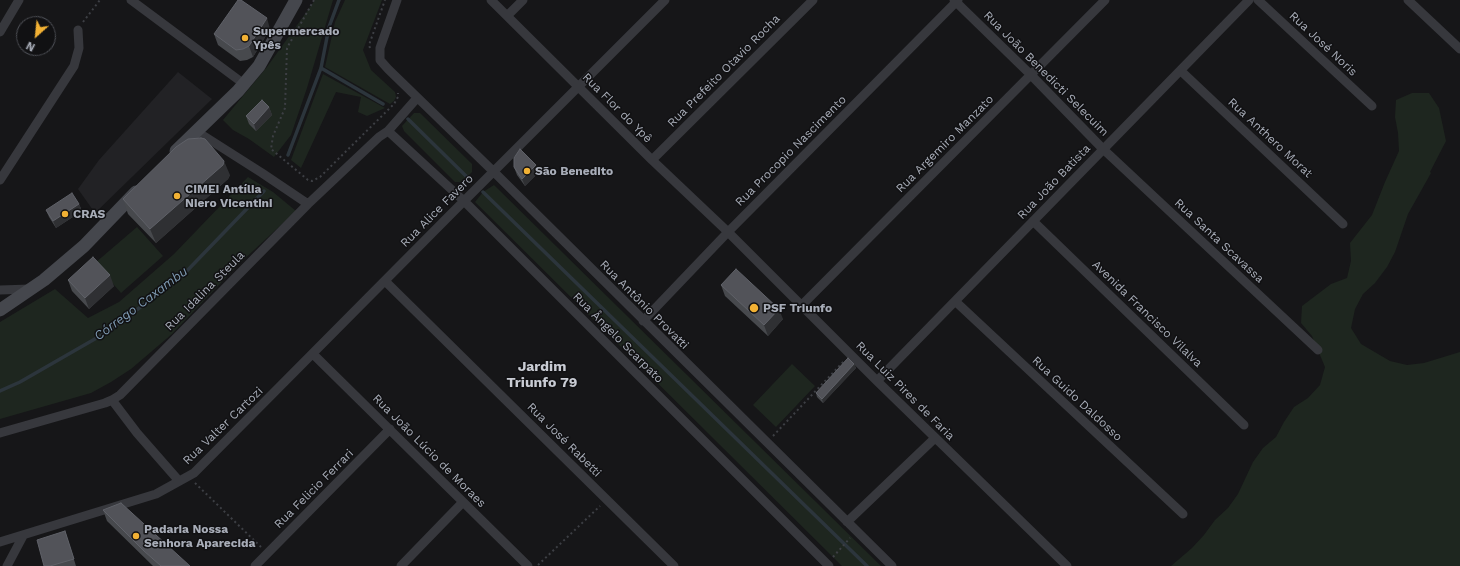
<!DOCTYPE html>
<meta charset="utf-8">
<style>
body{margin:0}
#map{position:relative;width:1460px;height:566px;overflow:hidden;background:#161618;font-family:"Work Sans",sans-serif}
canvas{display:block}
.north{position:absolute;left:16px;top:16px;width:40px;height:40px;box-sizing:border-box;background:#111113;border:1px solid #4d4f55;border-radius:50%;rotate:207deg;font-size:11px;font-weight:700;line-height:16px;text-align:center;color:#a8adb8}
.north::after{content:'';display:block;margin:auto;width:14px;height:18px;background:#f2b134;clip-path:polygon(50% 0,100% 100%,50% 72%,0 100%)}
</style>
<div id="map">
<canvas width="1460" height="566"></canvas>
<div class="north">N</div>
</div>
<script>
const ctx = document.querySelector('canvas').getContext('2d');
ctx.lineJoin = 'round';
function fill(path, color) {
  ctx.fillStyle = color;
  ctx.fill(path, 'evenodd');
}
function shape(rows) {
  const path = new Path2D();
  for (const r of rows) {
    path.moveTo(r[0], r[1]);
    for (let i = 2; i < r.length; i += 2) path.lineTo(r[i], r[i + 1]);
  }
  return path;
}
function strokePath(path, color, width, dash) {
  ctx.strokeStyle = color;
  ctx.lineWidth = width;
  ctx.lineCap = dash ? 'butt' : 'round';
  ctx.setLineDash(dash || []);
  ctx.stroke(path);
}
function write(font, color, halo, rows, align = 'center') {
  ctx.font = font + ' "Work Sans",sans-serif';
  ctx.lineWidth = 3;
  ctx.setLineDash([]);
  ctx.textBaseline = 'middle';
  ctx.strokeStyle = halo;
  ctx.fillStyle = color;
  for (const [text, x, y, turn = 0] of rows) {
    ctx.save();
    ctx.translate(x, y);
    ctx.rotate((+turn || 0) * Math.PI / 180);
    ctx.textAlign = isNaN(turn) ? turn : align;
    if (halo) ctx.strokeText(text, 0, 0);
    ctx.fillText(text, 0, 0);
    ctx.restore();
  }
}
fill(shape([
 [178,72,212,99,95,213,78,189,99,160]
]), '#222225');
fill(shape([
 [315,0,333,0,307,88,291,135,274,157,249,139,233,130,223,120,267,67],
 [345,0,382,0,363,50,371,70,395,92,396,97,394,101,390,104,325,67,335,22],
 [323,74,385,108,367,116,358,112,361,97,336,92,301,168,291,160],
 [1412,93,1429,93,1439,108,1446,141,1430,172,1431,173,1408,214,1395,252,1387,267,1375,283,1363,294,1355,309,1351,328,1361,344,1390,361,1407,365,1424,363,1460,352,1460,566,1171,566,1192,548,1204,535,1215,520,1228,508,1238,494,1253,462,1263,448,1276,437,1284,422,1294,407,1308,398,1320,385,1325,367,1312,336,1301,323,1302,306,1331,284,1347,278,1351,261,1350,243,1372,215,1385,182,1399,151,1398,133,1395,117,1396,100],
 [414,113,420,113,472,164,472,172,462,182,455,182,404,131,402,126],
 [248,177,273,192,296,211,239,264,172,334,131,369,111,382,91,393,0,419,0,322,55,289,88,318,119,302,174,254],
 [494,185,881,566,842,566,475,202,483,192],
 [137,227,163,256,121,293,95,263],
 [792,364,815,386,776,427,753,405]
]), '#1e261f');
strokePath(shape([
 [321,68,383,104],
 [408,119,467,177],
 [288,155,321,68,329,27,339,0],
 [483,192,867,566],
 [0,391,20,382,107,332,182,276,264,191]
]), '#2c353c', 3.5);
strokePath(shape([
 [314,0,287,48,285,108,273,136,271,149,308,180,312,181,320,177,394,104,398,97,398,93],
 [83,22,100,0],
 [370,48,369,45,385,0],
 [773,436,844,361],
 [195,483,261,547],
 [833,557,850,538],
 [538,565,600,506]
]), '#3d3f44', 2, [2, 3]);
strokePath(shape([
 [131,0,244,84],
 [397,0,380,48,380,60,388,69,494,172,892,566],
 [491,0,652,160,728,232,877,381,1067,566],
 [954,0,1031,75,1103,149,1318,350],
 [1258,0,1372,106],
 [1408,0,1460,49],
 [507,16,523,0],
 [0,32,19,0],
 [1181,71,1343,224],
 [196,131,262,173,308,204],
 [388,131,464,201,829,566],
 [652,160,813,0],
 [0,180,74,66,79,48,78,30],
 [1033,221,1244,425],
 [385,281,674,566],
 [0,290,30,289],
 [955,301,1183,514],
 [802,305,1105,0],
 [643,321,728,232,958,0],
 [313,354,528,566],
 [877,381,1249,0],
 [112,400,137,433,179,481],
 [0,433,105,403,112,400,120,395,308,204,379,137,388,131,417,98],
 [847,522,935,438],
 [0,542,156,494,194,473,452,213,665,0],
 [7,566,23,536],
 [255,566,390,429],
 [401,566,463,502]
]), '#37383d', 9);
strokePath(shape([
 [176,151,238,91,259,66,296,0],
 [0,310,44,280,84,246,136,192]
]), '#45474d', 13);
fill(shape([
 [270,29,253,57,247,60,240,61,218,45,214,34],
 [269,107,272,115,256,131,249,124,246,116],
 [514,167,539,172,525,186,517,175],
 [230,175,228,179,156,243,128,214,123,199],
 [79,204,82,211,56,228,49,217,46,210],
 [68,280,114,286,89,309,72,291],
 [721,285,783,319,768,336,725,296],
 [854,364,856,368,823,403,817,397,816,393],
 [103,510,190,566,153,566,107,521],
 [65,531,76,566,44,566]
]), '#47494d');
fill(shape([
 [267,18,270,29,253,57,249,46],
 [269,107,272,115,256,131,254,124],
 [224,161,230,175,228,179,156,243,150,229],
 [536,165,539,172,525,186,522,179],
 [79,204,82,211,56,228,53,221],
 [110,275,114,286,89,309,85,298],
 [779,309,783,319,768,336,764,325],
 [854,364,856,368,823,403,822,399]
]), '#2f3033');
const building = shape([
 [238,0,241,0,267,18,249,46,243,49,236,50,214,34,238,0],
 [262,100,269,107,254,124,246,116,262,100],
 [201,138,205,139,224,161,223,165,150,229,123,199,176,147,188,139,201,138],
 [520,149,536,165,522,179,514,167,514,158,520,149],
 [72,193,79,204,53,221,46,210,72,193],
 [93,257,110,275,85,298,68,280,93,257],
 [736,269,779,309,764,325,721,285,736,269],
 [848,358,854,364,822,399,816,393,848,358],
 [121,503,190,566,161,566,144,551,103,510,121,503],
 [65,531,74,559,50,566,44,566,37,540,65,531]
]);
fill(building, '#525359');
strokePath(building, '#5f6168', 1);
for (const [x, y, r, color] of [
 [245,38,4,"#f2b134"],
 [527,171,4,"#f2b134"],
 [177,196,4,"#f2b134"],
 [65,214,4,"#f2b134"],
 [754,308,5,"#f2b134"],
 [136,536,4,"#f2b134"]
]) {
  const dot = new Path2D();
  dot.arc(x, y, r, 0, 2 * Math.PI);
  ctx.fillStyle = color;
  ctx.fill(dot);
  strokePath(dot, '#111113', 1.5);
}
write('bold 12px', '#a8adb8', '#111113', [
 ["Supermercado",253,31],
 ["Ypês",253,45],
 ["São Benedito",535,171],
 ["CIMEI Antília",185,189],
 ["Niero Vicentini",185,203],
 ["CRAS",73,214],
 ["PSF Triunfo",763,308],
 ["Padaria Nossa",144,529],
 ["Senhora Aparecida",144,543]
], 'left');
write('12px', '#a8adb8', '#111113', [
 ["Rua José Noris",1323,44,43],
 ["Rua Prefeito Otavio Rocha",724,71,-45],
 ["Rua João Benedicti Selecuim",1046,74,45],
 ["Rua Flor do Ypê",617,108,45],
 ["Rua Anthero Morat",1270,138,43],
 ["Rua Argemiro Manzato",945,144,-45],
 ["Rua Procopio Nascimento",791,151,-45],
 ["Rua João Batista",1054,182,-46],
 ["Rua Alice Favero",437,211,-45],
 ["Rua Santa Scavassa",1219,241,43],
 ["Rua Idalina Steula",205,291,-45],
 ["Rua Antônio Provatti",644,305,45],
 ["Avenida Francisco Vilalva",1147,314,44],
 ["Rua Ângelo Scarpato",618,338,45],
 ["Rua Luiz Pires de Faria",905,391,45],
 ["Rua Guido Daldosso",1077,399,43],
 ["Rua Valter Cartozi",223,426,-44],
 ["Rua José Rabetti",564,440,45],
 ["Rua João Lúcio de Moraes",429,451,45],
 ["Rua Felicio Ferrari",314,489,-45]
]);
write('italic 13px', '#7f9bb3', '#111113', [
 ["Córrego Caxambu",141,304,-37]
]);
write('bold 14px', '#c9ccd4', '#111113', [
 ["Jardim",542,367],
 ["Triunfo 79",542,383]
]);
</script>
